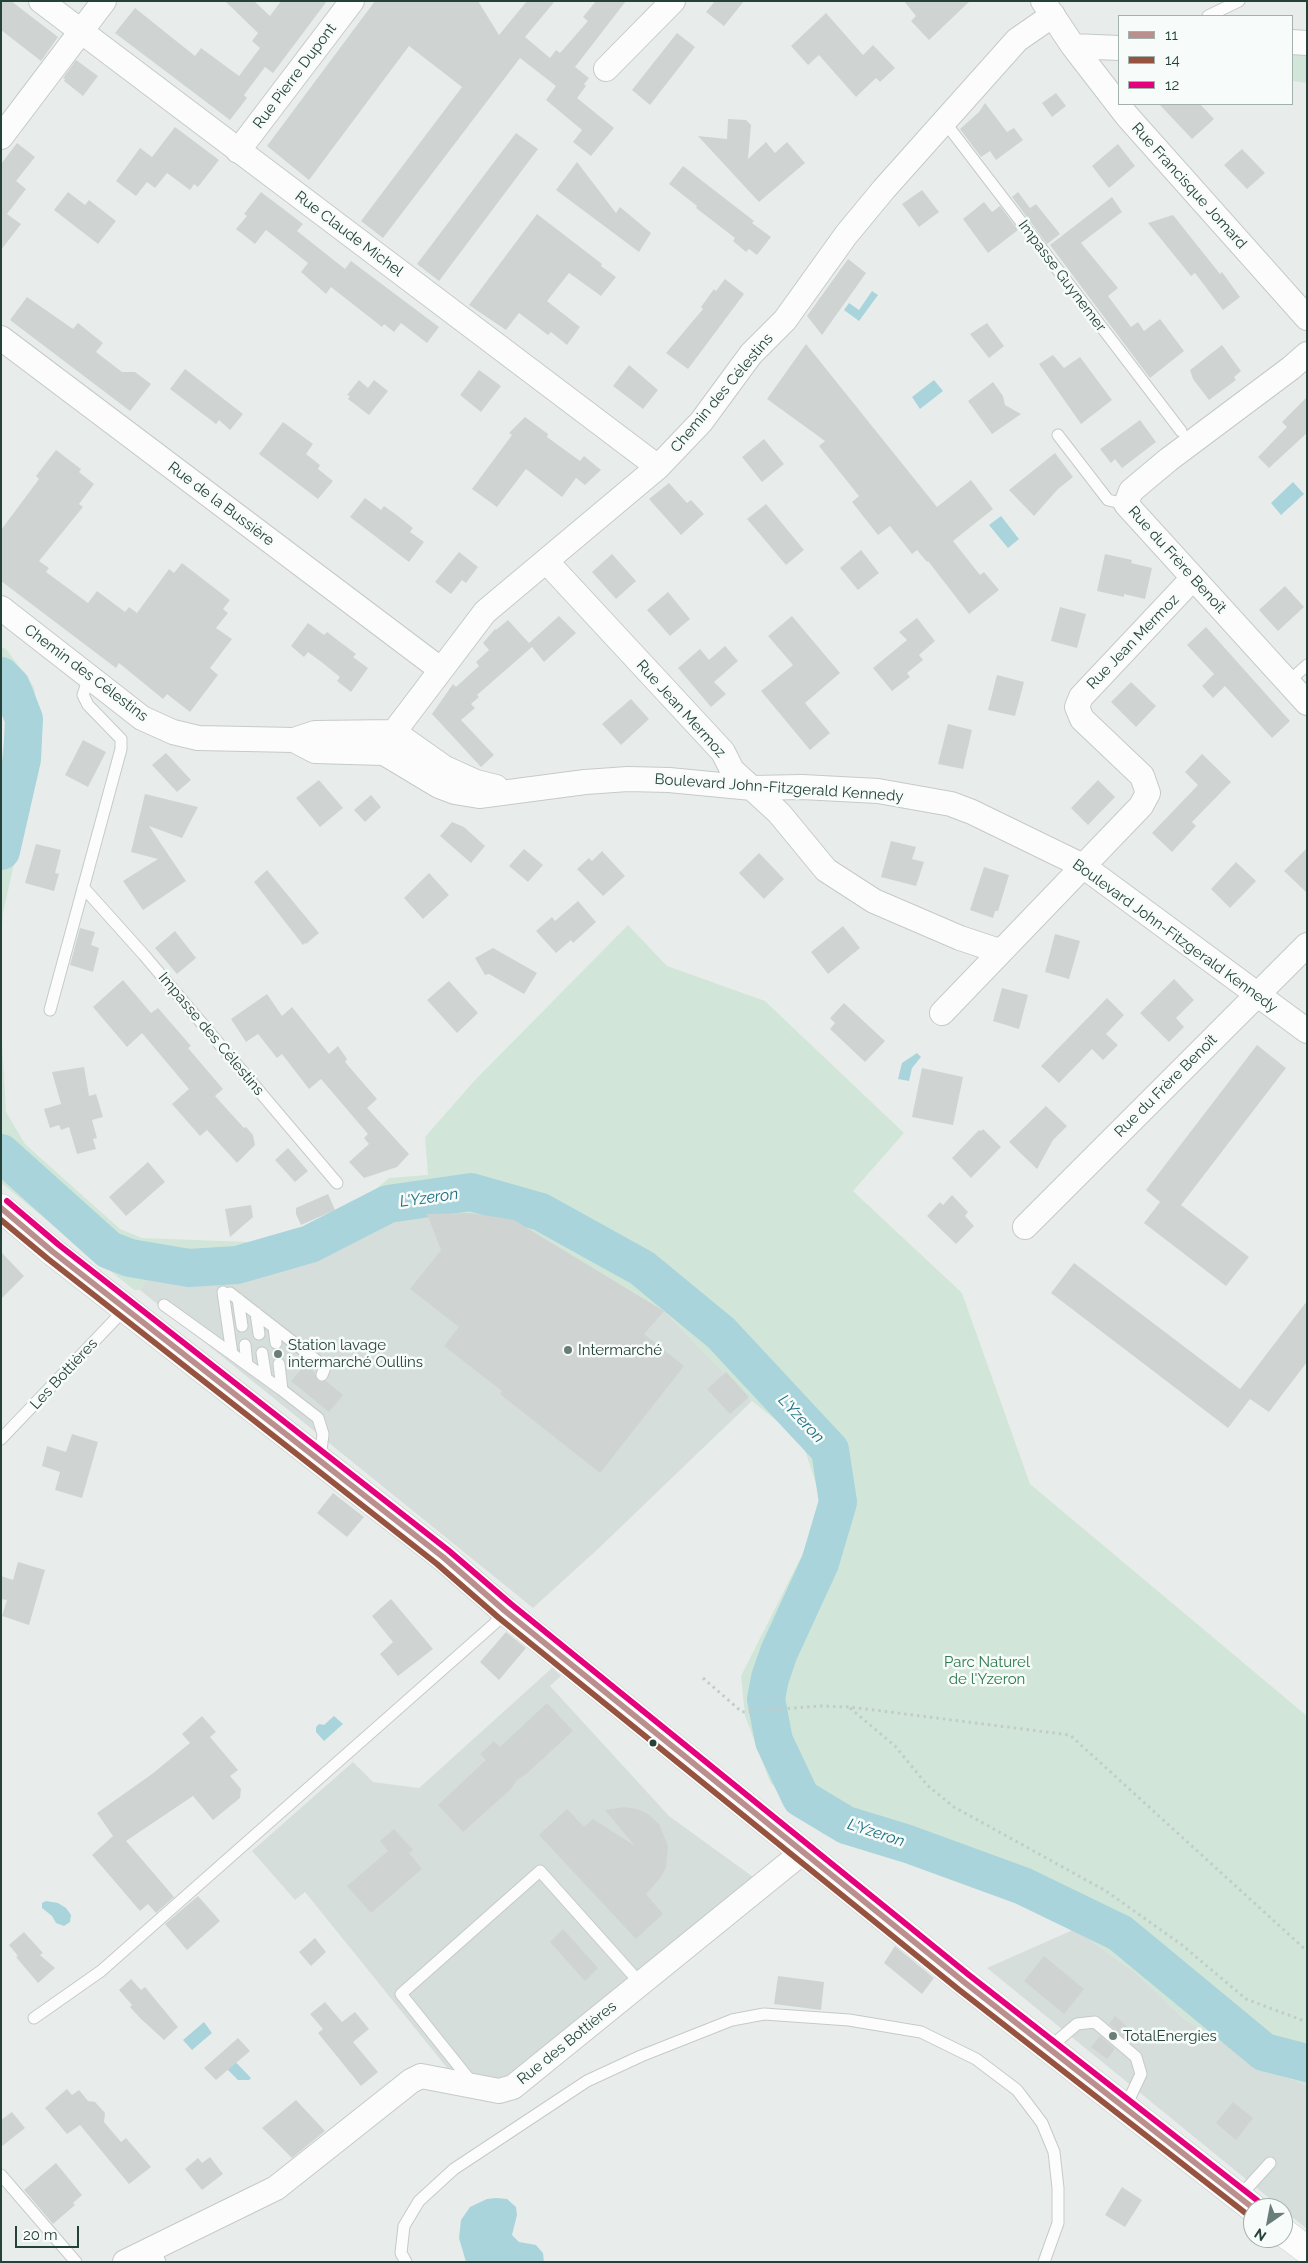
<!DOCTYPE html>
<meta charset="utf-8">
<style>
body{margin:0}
#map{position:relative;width:1308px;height:2263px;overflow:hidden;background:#e8edeb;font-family:Raleway,sans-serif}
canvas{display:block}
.frame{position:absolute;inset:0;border:2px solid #24423a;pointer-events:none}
.legend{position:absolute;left:1118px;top:15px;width:175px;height:90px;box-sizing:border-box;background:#f7fbf9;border:1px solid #a3b1ad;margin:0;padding:6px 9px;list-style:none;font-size:15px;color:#24423a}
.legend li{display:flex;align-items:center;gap:10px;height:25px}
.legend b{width:25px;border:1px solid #a3b1ad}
.north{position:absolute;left:1243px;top:2198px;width:50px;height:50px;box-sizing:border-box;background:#f7fbf9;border:1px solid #a3b1ad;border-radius:50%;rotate:213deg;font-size:14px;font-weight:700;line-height:20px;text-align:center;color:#24423a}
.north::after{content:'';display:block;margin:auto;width:18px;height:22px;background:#697e78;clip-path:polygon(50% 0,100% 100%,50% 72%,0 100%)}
.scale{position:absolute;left:15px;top:2226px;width:64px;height:22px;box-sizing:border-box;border:2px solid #24423a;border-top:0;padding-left:6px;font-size:15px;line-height:18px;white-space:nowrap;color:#24423a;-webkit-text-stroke:4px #f7fbf9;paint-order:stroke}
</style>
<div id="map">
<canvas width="1308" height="2263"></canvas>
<div class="frame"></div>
<ul class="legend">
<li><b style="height:6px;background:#bc8f8f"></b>11</li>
<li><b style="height:6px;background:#965340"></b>14</li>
<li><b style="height:6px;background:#e5007d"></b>12</li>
</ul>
<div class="north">N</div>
<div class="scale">20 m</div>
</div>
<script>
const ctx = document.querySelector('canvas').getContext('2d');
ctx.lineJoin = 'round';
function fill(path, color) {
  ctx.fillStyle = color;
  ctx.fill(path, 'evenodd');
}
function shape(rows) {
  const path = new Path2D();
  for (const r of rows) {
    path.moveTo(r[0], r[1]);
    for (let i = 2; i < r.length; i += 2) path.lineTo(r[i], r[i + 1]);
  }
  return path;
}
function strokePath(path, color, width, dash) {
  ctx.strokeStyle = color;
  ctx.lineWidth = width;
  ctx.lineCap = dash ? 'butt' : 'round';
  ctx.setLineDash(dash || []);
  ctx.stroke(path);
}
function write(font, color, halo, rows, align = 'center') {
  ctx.font = font + ' Raleway,sans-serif';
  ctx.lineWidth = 5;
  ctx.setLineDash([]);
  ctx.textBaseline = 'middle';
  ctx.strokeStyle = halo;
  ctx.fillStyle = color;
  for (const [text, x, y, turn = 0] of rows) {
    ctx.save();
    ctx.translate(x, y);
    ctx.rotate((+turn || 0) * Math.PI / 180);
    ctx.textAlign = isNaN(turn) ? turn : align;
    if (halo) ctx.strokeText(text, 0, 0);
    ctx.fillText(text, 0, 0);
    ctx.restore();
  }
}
fill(shape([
 [470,1213,514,1220,664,1311,752,1401,599,1548,533,1608,140,1290,146,1280,221,1284,310,1263,387,1220,427,1214],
 [552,1668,561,1676,550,1686,669,1816,756,1879,501,2083,452,2074,305,1892,295,1900,252,1851,353,1762,373,1782,419,1788],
 [1075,1929,1136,1973,1183,2018,1233,2049,1286,2077,1307,2085,1307,2229,987,1968]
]), '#d6dedb');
fill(shape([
 [1292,45,1307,46,1307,83,1292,81],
 [1,647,6,649,34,687,40,725,36,765,3,913,1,943,1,760,7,727,1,707],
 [628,925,667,966,765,1001,904,1133,853,1191,962,1293,1030,1484,1307,1716,1307,2085,1286,2077,1233,2049,1183,2018,1136,1973,1075,1929,964,1876,847,1844,798,1813,770,1782,745,1716,741,1676,804,1551,820,1496,802,1441,752,1401,664,1311,514,1220,470,1213,427,1214,387,1220,310,1263,221,1284,146,1280,140,1290,134,1290,1,1183,1,1021,6,1112,25,1144,120,1229,142,1238,249,1242,284,1235,363,1200,389,1178,428,1175,425,1137,475,1080]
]), '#d1e6d8');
fill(shape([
 [872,291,878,295,859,321,844,310,849,303,859,310],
 [934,380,943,391,920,409,912,397],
 [1293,482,1304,494,1281,515,1271,503],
 [1001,516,1019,539,1008,548,989,525],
 [917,1053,921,1057,912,1068,909,1081,898,1079,902,1063],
 [334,1716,343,1724,324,1741,316,1732,316,1727,319,1724,324,1725],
 [46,1901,58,1903,66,1908,71,1915,70,1922,64,1926,56,1923,52,1916,42,1908,42,1903],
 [204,2022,212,2033,192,2050,183,2040],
 [225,2051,251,2078,249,2080,238,2080,217,2059],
 [496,2198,507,2199,516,2207,517,2215,512,2235,519,2242,536,2245,543,2253,544,2262,466,2262,459,2238,461,2220,470,2207,487,2199]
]), '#a9d4db');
strokePath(shape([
 [1,676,11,686,24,719,22,759,1,851],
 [1,1153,109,1250,130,1258,189,1268,237,1265,310,1244,388,1204,471,1192,541,1212,642,1268,721,1333,830,1450,838,1502,820,1563,779,1652,770,1678,766,1699,774,1741,801,1798,846,1825,908,1844,1023,1886,1120,1933,1264,2052,1307,2063]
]), '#a9d4db', 38);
fill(shape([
 [1,1,11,1,58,37,41,61,1,30],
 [225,1,254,1,270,16,281,1,327,1,273,73,265,67,244,95,247,98,230,120,115,33,135,8,195,56,201,48,239,76,260,48,252,41,258,33],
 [375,1,478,1,499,35,527,1,555,1,525,37,550,58,556,50,560,53,588,21,583,17,596,1,626,1,575,67,589,78,584,84,586,86,577,98,614,128,591,156,573,142,582,130,546,100,556,86,520,58,383,238,361,221,462,87,409,46,309,180,267,146],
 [715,1,744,1,724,26,706,12],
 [904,1,970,1,929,40,911,21,916,16],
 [826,13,863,55,873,45,895,68,880,82,876,78,856,97,819,55,808,65,791,46],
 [677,33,695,47,650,105,632,90],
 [76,60,98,76,83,96,64,81,65,79,63,78],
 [1056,93,1066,106,1052,117,1042,103],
 [985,103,1007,132,1014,128,1023,140,996,160,990,151,981,157,960,129,979,112],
 [1159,104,1200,104,1214,119,1192,139],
 [728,119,746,120,751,125,748,159,766,142,775,153,787,142,805,163,759,202,698,136,727,139],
 [175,127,219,160,198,187,194,184,190,190,167,173,155,188,147,182,136,196,116,181,140,148,152,157],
 [516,133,538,149,439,281,417,264],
 [17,143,35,157,16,181,26,189,7,214,21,224,1,250,1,164],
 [1118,144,1135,166,1109,188,1092,166],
 [1242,149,1265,173,1247,189,1224,165],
 [577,162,616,213,620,207,651,233,639,252,556,190],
 [683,166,754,221,752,223,771,237,757,255,749,249,746,252,733,241,735,238,696,208,697,206,669,184],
 [922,190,939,212,919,227,902,204],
 [68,192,85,205,89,200,116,221,98,244,54,210],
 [261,192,303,224,297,231,345,269,351,261,439,327,427,343,401,323,394,332,384,324,382,327,331,287,326,294,301,272,308,263,266,230,255,244,236,229,247,216,244,214],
 [1018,192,1030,208,1036,204,1060,234,1047,244,1012,197],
 [1112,197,1122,212,1081,243,1118,288,1108,296,1131,327,1138,322,1144,331,1160,319,1184,351,1150,378,1050,245],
 [984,202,992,212,1000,206,1018,230,988,253,963,219],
 [537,214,602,264,601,266,616,277,601,296,569,273,547,301,580,327,567,345,551,332,548,335,519,313,506,330,469,305],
 [1173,215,1220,274,1222,272,1240,297,1223,310,1195,273,1191,276,1148,223],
 [848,259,866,273,822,335,807,316],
 [725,279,744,294,688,369,666,353,703,309,701,307,714,289,716,291],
 [27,297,73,329,78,323,103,343,96,352,122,372,135,372,151,384,130,411,10,320],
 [987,323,1004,346,989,358,970,334],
 [806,344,937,507,971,480,993,509,953,541,980,575,984,572,999,590,969,614,928,561,927,562,917,550,912,554,890,526,878,535,852,502,859,496,819,446,825,441,767,399],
 [1222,345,1241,371,1234,377,1236,380,1209,400,1193,379,1190,370],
 [1053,355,1064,368,1080,357,1112,400,1081,424,1039,364],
 [629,365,658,390,643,409,613,386],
 [185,369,243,414,230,430,219,420,216,424,170,389],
 [479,370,501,386,481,412,460,395],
 [359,380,368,388,374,380,388,391,369,415,348,399,350,396,347,395],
 [993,382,1003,396,1005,405,1021,414,992,434,968,401],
 [1307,397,1307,433,1269,468,1258,457,1287,427,1282,422],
 [525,417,548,434,547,437,580,461,584,456,601,470,585,485,576,478,562,497,526,469,497,507,472,489,512,435,509,433],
 [1140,420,1156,442,1122,468,1115,459,1111,463,1100,449],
 [283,422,313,444,306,454,320,465,318,469,333,481,318,499,259,454],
 [764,439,784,464,762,482,742,457],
 [56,450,81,469,79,472,94,484,79,504,83,507,39,561,49,568,46,572,88,603,97,591,125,612,129,607,137,613,169,569,174,573,182,563,230,600,223,609,228,613,216,628,232,639,210,668,218,675,190,712,167,694,163,699,119,663,116,668,1,581,1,530,39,479,36,476],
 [1055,453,1073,477,1058,489,1034,516,1009,490],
 [669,483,687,503,691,500,704,514,681,535,649,499],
 [365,498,381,510,384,506,398,516,413,528,410,532,424,542,409,562,350,517],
 [766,504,804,550,786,565,747,519],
 [861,550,879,573,858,590,840,568],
 [459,552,478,567,466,583,462,580,451,594,435,582],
 [612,554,636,581,616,599,592,572],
 [1105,554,1132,560,1131,563,1152,568,1145,599,1124,594,1124,597,1097,591],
 [1285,586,1304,607,1278,631,1259,610],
 [668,592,690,619,670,636,647,610],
 [1060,607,1086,614,1077,648,1051,641],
 [559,616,576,633,544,662,532,647,477,695,479,697,471,704,475,708,461,720,494,755,481,767,432,714,453,684,456,687,479,666,476,662,489,650,483,643,495,629,496,630,508,620,529,643],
 [792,616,840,673,805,703,830,733,810,750,761,691,793,665,768,636],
 [917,618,935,641,919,655,923,660,907,673,910,677,892,691,873,668,907,640,899,632],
 [308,623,324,635,327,632,340,642,356,654,353,657,368,668,351,692,337,681,340,677,324,664,308,652,304,657,291,646],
 [1206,627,1290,721,1272,738,1225,686,1213,698,1202,686,1214,674,1187,645],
 [725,646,738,661,714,682,726,694,711,707,678,668,700,649,709,660],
 [997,675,1024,682,1015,716,988,710],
 [1131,682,1156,706,1136,727,1111,702],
 [631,699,649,719,621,745,602,724],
 [948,724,972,730,963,769,938,764],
 [83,740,106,752,88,787,65,775],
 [166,753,191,780,177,792,152,765],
 [1202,754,1231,782,1192,822,1196,826,1172,852,1152,833,1198,785,1185,772],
 [319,780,343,808,320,827,296,798],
 [1098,780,1115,797,1088,825,1071,808],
 [145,794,198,807,182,838,149,826,186,881,143,910,123,881,158,859,131,852],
 [371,795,381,807,365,822,354,810],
 [452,822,464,827,485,846,471,863,440,836],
 [891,841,916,847,912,859,924,862,916,886,881,877],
 [36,844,61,850,55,873,59,874,54,891,25,883],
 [1307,848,1307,893,1284,871],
 [524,849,543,865,528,882,509,866],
 [602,851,625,876,603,896,577,869,589,858,592,861],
 [759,853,784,879,764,899,739,873],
 [1236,862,1256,881,1230,908,1211,889],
 [984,867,1009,875,998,911,995,911,993,918,970,910],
 [267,870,319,933,306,944,305,943,303,945,254,882],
 [429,873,449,895,423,919,404,898],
 [578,901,596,922,573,943,571,940,556,953,536,931,552,917,555,921],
 [843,926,860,948,828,974,811,952],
 [80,928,95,932,91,945,99,948,93,972,70,965],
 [175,931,196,958,177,974,155,948],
 [1055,934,1080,941,1069,979,1045,972],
 [493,948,537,973,524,994,489,974,485,975,475,958],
 [1174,979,1194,1000,1176,1018,1184,1027,1169,1042,1140,1013],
 [123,980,151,1013,158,1008,191,1046,188,1048,223,1089,215,1096,244,1128,246,1127,253,1135,255,1145,237,1163,207,1130,200,1136,172,1104,189,1089,142,1033,127,1047,93,1007],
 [449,981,478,1013,457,1033,427,1000],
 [1002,988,1028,995,1019,1029,993,1021],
 [267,994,282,1016,292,1007,329,1054,338,1046,347,1059,345,1062,377,1099,367,1108,409,1154,397,1167,364,1178,349,1162,369,1144,364,1138,368,1134,321,1079,309,1089,282,1054,277,1058,258,1034,246,1042,231,1019],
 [1107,998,1124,1015,1106,1034,1118,1045,1103,1060,1092,1049,1059,1083,1041,1066],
 [844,1003,885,1041,865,1062,830,1029,835,1023,830,1018],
 [1257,1045,1286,1068,1181,1205,1249,1257,1226,1286,1144,1223,1160,1202,1146,1190],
 [84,1067,89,1096,96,1094,103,1117,92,1120,97,1138,93,1139,96,1149,77,1154,69,1127,61,1130,59,1125,50,1128,44,1109,61,1104,52,1072],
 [922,1068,963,1077,953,1125,912,1117],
 [1046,1106,1067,1126,1053,1140,1037,1169,1009,1142],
 [983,1129,1001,1147,971,1178,952,1158,979,1130,981,1131],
 [288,1148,308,1171,295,1182,275,1160],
 [148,1162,165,1182,126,1216,109,1197],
 [328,1194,335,1210,301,1225,296,1214,296,1208],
 [952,1195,968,1212,965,1216,974,1226,956,1244,927,1216,940,1202,943,1205],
 [251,1205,253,1217,230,1237,225,1209],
 [471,1213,514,1220,664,1311,644,1334,684,1366,600,1473,500,1394,502,1391,444,1346,459,1327,410,1289,441,1250,427,1214],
 [1,1252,24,1276,1,1299],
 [1074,1263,1240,1389,1307,1301,1307,1362,1269,1412,1250,1399,1228,1428,1051,1293],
 [305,1365,315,1373,317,1380,320,1382,326,1381,343,1395,329,1412,291,1381],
 [726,1372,749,1397,730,1414,707,1389],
 [72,1434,98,1442,82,1498,55,1490,60,1472,42,1466,47,1446,66,1452],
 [333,1493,364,1517,347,1537,317,1513],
 [18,1562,45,1570,29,1625,2,1616,7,1600,1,1599,1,1576,13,1580],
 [391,1599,433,1649,398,1676,380,1654,393,1642,372,1616],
 [506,1632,526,1648,499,1680,480,1662],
 [547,1703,573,1731,525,1775,517,1780,511,1789,463,1832,438,1805,486,1760,480,1754,494,1741,500,1747],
 [202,1716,216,1732,210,1737,238,1770,230,1776,241,1789,240,1798,213,1820,193,1796,126,1841,174,1897,156,1913,148,1904,140,1911,92,1855,113,1836,97,1813,152,1774,190,1743,182,1734],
 [625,1807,637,1809,648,1814,659,1824,668,1846,666,1867,661,1877,646,1894,663,1914,636,1939,539,1835,567,1809,584,1827,593,1819,635,1846,605,1810],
 [394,1829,413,1850,409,1853,422,1869,371,1913,347,1886,388,1851,380,1841],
 [198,1896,220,1921,187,1950,165,1924],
 [563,1929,598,1968,585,1981,550,1942],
 [24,1932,43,1953,40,1955,55,1968,38,1983,16,1957,18,1956,9,1945],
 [315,1938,326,1952,311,1966,299,1952],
 [895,1946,934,1978,922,1994,884,1963],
 [1044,1956,1084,1989,1064,2014,1024,1981],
 [778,1976,824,1982,821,2010,774,2004],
 [131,1979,141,1990,145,1987,178,2027,164,2040,140,2018,130,2007,132,2005,119,1990],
 [325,2002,342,2022,355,2012,369,2029,353,2042,378,2072,361,2086,318,2033,323,2029,310,2014],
 [1115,2016,1131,2030,1125,2038,1109,2024],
 [1100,2036,1115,2049,1107,2059,1091,2047],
 [238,2038,250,2051,216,2080,204,2068],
 [67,2089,72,2095,79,2090,88,2101,95,2102,105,2113,104,2122,121,2142,126,2138,151,2167,129,2184,80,2125,67,2134,45,2108],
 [296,2100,325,2131,292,2158,262,2128],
 [1233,2102,1253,2118,1236,2140,1216,2123],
 [12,2112,25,2128,1,2147,1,2120],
 [210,2157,223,2174,202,2190,185,2169,198,2158,202,2163],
 [56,2163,82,2195,73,2203,75,2205,53,2224,24,2190],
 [1122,2187,1142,2200,1125,2227,1105,2215]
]), '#cfd4d2');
const lane = shape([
 [1208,16,1239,1],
 [944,121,1181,431],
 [1058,435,1108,500,1126,504],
 [1288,682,1307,665],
 [83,887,144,955,337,1183],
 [50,1010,121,749,121,739,88,705,83,695,89,677],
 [223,1292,232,1354],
 [230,1293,325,1367,322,1375],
 [238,1299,242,1326],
 [164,1305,282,1390,318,1418,323,1434,320,1459],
 [256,1313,259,1334],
 [274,1327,276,1343],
 [245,1345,247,1365],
 [262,1353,266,1378],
 [279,1364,282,1390],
 [1,1439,125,1309],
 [34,2018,101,1971,494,1624,505,1611],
 [1049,2048,1077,2024,1095,2022,1136,2057,1141,2074,1125,2108],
 [473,2084,401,1994,540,1871,641,1984],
 [1,2175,76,2262],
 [1239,2197,1270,2163],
 [154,2247,160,2262],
 [406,2262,401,2253,404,2226,419,2201,454,2169,587,2081,641,2056,732,2020,764,2014,849,2020,921,2032,976,2059,1017,2090,1042,2123,1054,2152,1058,2188,1058,2223,1044,2262]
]);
const street = shape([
 [41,1,658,467],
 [1043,1,1073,46,1127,116,1307,318],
 [1292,42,1307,43],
 [1073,46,1119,48],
 [606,69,673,1],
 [1,137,104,1],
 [238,151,352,1],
 [1,338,440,669],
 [1307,354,1291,368,1168,460,1131,491,1126,504,1307,703],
 [546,561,723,752,732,770,779,813,826,870,874,901,960,938,999,951],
 [1,608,142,718,173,732,198,738,294,740,315,733,394,732,445,768,476,782,496,787],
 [294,740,315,751,384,753,439,786,455,792,479,796,585,782,628,779,669,780,752,788,802,787,878,791,951,804,972,812,1083,866,1307,1031],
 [384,753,394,732,485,612,658,467,701,422,751,354,785,320,846,235,884,189,1017,40,1053,15],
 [942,1013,1141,806,1148,793,1142,776,1082,719,1077,707,1081,697,1193,578],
 [1025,1227,1307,945],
 [125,2262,276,2188,411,2081,421,2076,499,2091,513,2087,804,1851]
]);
const secondary = shape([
 [1,1208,53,1252,443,1557,505,1611,964,1982,1253,2208],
 [1283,2232,1307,2250]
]);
strokePath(lane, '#c5cac8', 13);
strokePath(street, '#c5cac8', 26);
strokePath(secondary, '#c3cbc8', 29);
strokePath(shape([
 [703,1678,742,1712,821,1706,850,1707,1070,1735,1307,1951],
 [850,1708,895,1746,927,1785,954,1807,1106,1891,1182,1945,1246,1999,1307,2022]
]), '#c3ccca', 3, [2.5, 4]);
strokePath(lane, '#fcfcfc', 11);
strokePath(street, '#fcfcfc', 24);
strokePath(secondary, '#fcfcfc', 28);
strokePath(shape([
 [1,1208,53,1252,443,1557,505,1611,964,1982,1253,2208]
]), '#bc8f8f', 6);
strokePath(shape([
 [1,1220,48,1259,437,1564,499,1618,958,1989,1248,2215]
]), '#965340', 6);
strokePath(shape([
 [7,1201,59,1245,448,1550,511,1604,969,1975,1258,2201]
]), '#e5007d', 6);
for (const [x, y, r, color] of [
 [568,1350,5,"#697e78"],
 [278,1354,5,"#697e78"],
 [653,1743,4.5,"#24423a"],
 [1113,2036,5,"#697e78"]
]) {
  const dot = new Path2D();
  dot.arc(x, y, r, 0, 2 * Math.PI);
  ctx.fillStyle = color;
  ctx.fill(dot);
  strokePath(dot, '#f7fbf9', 2);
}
write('15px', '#24423a', '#f7fbf9', [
 ["Rue Pierre Dupont",295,76,-53],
 ["Rue Francisque Jomard",1189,186,48],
 ["Rue Claude Michel",349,234,37],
 ["Impasse Guynemer",1062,276,53],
 ["Chemin des Célestins",722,393,-50],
 ["Rue de la Bussière",221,504,37],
 ["Rue du Frère Benoît",1177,560,48],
 ["Rue Jean Mermoz",1133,642,-46],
 ["Chemin des Célestins",86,673,37],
 ["Rue Jean Mermoz",681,709,48],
 ["Boulevard John-Fitzgerald Kennedy",779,788,4],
 ["Boulevard John-Fitzgerald Kennedy",1175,936,36],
 ["Impasse des Célestins",211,1034,50],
 ["Rue du Frère Benoît",1166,1086,-45],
 ["Les Bottières",64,1374,-47],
 ["Rue des Bottières",567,2043,-39]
]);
write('15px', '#24423a', '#f7fbf9', [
 ["Station lavage",288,1345],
 ["intermarché Oullins",288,1362],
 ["Intermarché",578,1350],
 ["TotalEnergies",1123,2036]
], 'left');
write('15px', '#2d7a4b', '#f7fbf9', [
 ["Parc Naturel",987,1662],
 ["de l'Yzeron",987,1679]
]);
write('italic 16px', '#1c6f80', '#f7fbf9', [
 ["L'Yzeron",429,1198,-8],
 ["L'Yzeron",801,1419,47],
 ["L'Yzeron",876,1833,18]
]);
</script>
